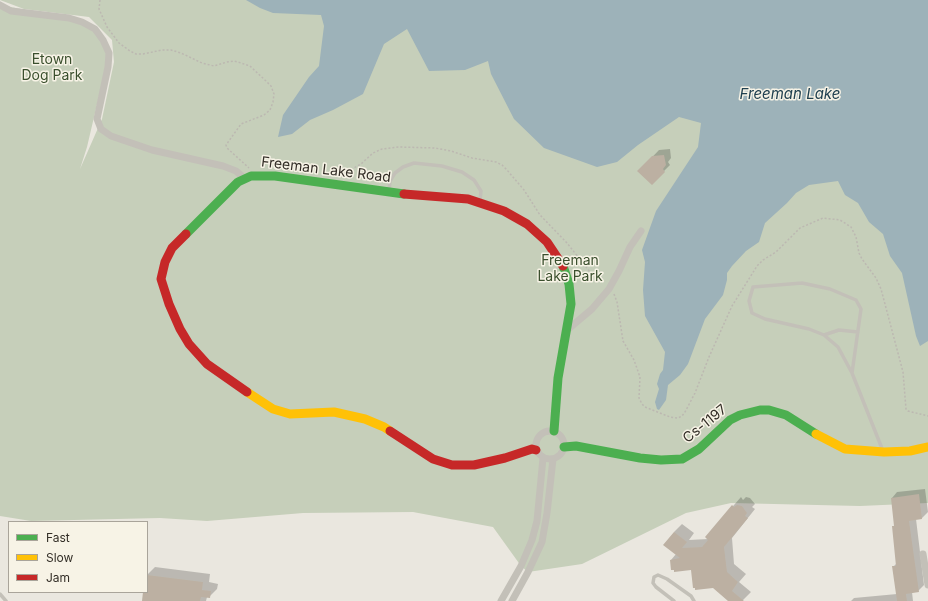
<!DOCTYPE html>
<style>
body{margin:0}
#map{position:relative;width:928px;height:601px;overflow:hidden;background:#eae7df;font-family:Inter,sans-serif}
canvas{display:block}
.legend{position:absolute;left:8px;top:521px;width:140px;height:72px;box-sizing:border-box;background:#f7f3e6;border:1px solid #a9a49a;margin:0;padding:5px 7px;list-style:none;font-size:12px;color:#332e27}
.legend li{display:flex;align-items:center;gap:8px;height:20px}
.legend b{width:20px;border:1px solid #a9a49a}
</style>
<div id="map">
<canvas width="928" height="601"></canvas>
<ul class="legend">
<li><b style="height:5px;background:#4caf50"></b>Fast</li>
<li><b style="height:5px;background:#ffc107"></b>Slow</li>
<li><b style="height:5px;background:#c62828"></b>Jam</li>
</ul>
</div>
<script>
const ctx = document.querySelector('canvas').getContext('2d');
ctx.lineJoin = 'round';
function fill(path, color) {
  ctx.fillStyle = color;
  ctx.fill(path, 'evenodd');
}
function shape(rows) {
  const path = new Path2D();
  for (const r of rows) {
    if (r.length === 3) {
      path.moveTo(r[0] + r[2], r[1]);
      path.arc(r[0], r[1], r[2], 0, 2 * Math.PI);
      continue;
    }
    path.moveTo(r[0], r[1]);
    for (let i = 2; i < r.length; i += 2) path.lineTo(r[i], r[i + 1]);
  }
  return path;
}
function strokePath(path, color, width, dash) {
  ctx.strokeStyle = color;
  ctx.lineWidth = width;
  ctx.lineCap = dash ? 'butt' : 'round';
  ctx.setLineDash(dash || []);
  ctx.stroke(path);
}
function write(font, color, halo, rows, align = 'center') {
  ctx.font = font + ' Inter,sans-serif';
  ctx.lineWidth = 3;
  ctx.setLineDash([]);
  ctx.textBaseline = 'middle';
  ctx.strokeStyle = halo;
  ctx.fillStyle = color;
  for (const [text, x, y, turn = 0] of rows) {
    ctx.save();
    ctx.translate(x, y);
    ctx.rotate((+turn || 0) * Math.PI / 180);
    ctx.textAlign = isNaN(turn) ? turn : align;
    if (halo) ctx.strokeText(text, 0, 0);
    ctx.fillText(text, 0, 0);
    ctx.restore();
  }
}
fill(shape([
 [0,0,928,0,928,503,860,506,731,503,686,513,582,564,528,572,521,566,493,527,413,512,303,513,207,521,160,518,31,521,0,516,0,5,69,18,95,29,109,53,87,147,80,169,102,119,114,62,112,40,89,17,24,9]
]), '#c6cfba');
fill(shape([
 [246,0,928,0,928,341,920,346,916,336,902,273,890,256,883,234,869,222,858,203,845,195,838,181,809,185,796,193,787,203,765,223,759,242,746,251,732,266,727,273,727,280,723,295,705,319,688,364,680,375,668,385,666,400,659,410,657,409,655,402,659,389,657,384,660,374,663,370,665,352,645,316,643,290,645,262,642,250,656,211,698,147,701,123,679,117,638,145,617,162,597,167,544,148,514,119,491,74,488,61,465,70,429,71,407,29,384,44,363,94,333,110,310,120,292,134,278,137,283,115,309,77,319,66,324,26,321,15,273,13,260,8]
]), '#9db2b9');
fill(shape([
 [670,149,671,158,668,162,670,165,652,183,639,171,659,150],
 [925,489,928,512,922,518,916,519,924,585,918,591,912,592,913,601,851,601,854,598,897,594,893,567,897,563,893,527,895,524,892,498,897,492],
 [741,497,743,500,746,497,750,498,755,504,752,507,755,509,732,538,734,564,746,574,739,582,751,592,742,601,729,601,692,569,675,569,671,560,676,554,674,532,682,524,694,533,689,540,708,539,706,537],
 [155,567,210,574,209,582,218,584,217,589,209,597,207,597,206,601,143,601,144,592,147,592,147,575]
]), '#0003');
fill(shape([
 [664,155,666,165,663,169,665,172,652,185,637,171,652,156],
 [919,494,922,519,909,521,919,592,906,594,907,601,897,601,892,566,896,566,892,526,894,526,891,498],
 [732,505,734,507,737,505,742,506,747,513,745,516,748,518,724,547,727,572,738,582,732,591,744,601,728,601,713,588,695,590,695,588,693,588,691,570,674,572,674,570,671,570,670,560,680,558,663,545,674,532,687,542,682,548,702,547,708,540,705,537],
 [147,575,203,582,202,590,211,591,210,598,201,597,200,601,142,601,143,592,147,592]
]), '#bcb0a2');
strokePath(shape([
 [100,0,99,9,107,27,119,43,130,51,136,54,143,54,162,50,171,50,181,53,202,63,214,66,227,62,234,61,241,63,250,66,266,81,271,86,274,94,273,102,270,110,264,115,241,124,226,145,227,148,249,168],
 [278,166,298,166,309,171],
 [336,174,345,173,361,164,373,153,382,149,399,147,435,148,451,151,472,158,496,162,502,165,507,170,524,190,540,215,567,243,590,272,604,281],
 [614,294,617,302,623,341,634,360,640,377,639,398,642,404,645,407,670,417,678,418,682,416,685,412,695,393,709,357,732,306,757,266,763,260,776,252,800,228,823,218,840,220,851,227,856,237,859,253,862,259,876,278,881,289,903,372,906,409,908,411,928,416]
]), '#bcb8b1', 1.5, [2, 2]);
strokePath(shape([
 [389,191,390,181,395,173,403,167,414,163,442,166,462,172,474,180,481,191,480,201],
 [802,283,830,289,856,300,861,309,852,373,838,347,824,335,809,329,765,319,752,313,749,301,753,287,802,283],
 [824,335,839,330,858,332],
 [852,373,883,451],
 [0,594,6,601],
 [674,601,656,587,653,583,654,577,658,575,667,579,691,596,694,601]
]), '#c3c0b8', 3.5);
strokePath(shape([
 [0,5,11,11,69,18,82,22,95,29,103,40,109,53,108,67,97,119,101,129,111,136,152,150,223,166,236,171,244,178],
 [566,331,592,309,609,289,619,271,630,247,641,231],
 [550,445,14],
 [923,554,928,585],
 [501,601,521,566,532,540,537,521,543,458],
 [512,601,528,572,542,542,547,513,553,459]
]), '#c3c0b8', 7);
strokePath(shape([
 [186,234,238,182,251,176,275,176,404,194],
 [554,431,558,378,571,304,569,284,563,266],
 [564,447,576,446,640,458,661,460,682,459,699,449,730,420,740,415,760,410,769,410,786,415,816,434]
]), '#4caf50', 9);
strokePath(shape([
 [247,392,273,409,290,414,334,412,365,419,384,427,390,431],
 [816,434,845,449,884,452,910,451,928,447]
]), '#ffc107', 9);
strokePath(shape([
 [404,194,468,199,504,211,527,224,547,242,563,266],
 [186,234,172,248,165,262,161,279,169,304,180,329,189,344,207,364,247,392],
 [390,431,433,459,452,465,474,465,505,458,532,449,536,450]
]), '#c62828', 9);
write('14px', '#3a4f2d', '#f7f3e6', [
 ["Etown",52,60],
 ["Dog Park",52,76],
 ["Freeman",570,261],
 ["Lake Park",570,277]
]);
write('14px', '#332e27', '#f7f3e6', [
 ["Freeman Lake Road",326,170,7],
 ["Cs-1197",705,424,-39]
]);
write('italic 15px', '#214150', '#f7f3e6', [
 ["Freeman Lake",790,94]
]);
</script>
